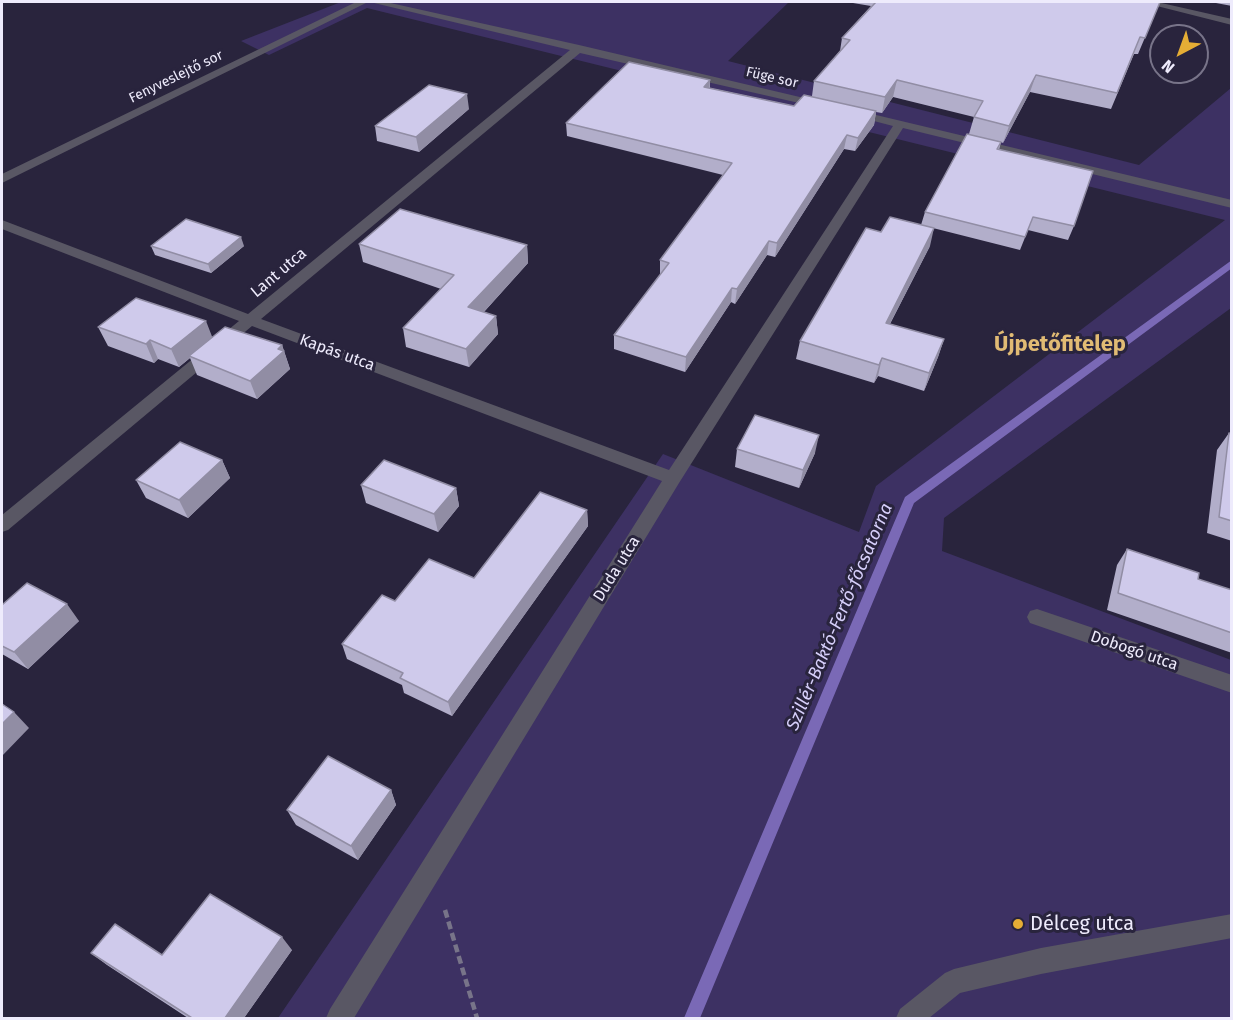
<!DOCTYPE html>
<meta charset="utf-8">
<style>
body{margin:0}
#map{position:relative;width:1233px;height:1020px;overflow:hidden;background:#29243d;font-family:"Fira Sans",sans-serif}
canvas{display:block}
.frame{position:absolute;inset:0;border:3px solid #eeebfc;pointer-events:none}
.north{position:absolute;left:1149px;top:24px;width:60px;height:60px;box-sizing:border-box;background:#29243d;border:2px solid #787489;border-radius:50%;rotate:221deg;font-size:16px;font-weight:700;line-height:24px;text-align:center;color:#eeebfc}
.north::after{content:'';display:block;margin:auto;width:21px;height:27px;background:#e5ad35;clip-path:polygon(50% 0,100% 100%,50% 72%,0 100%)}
</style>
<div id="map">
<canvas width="1233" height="1020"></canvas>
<div class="frame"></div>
<div class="north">N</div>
</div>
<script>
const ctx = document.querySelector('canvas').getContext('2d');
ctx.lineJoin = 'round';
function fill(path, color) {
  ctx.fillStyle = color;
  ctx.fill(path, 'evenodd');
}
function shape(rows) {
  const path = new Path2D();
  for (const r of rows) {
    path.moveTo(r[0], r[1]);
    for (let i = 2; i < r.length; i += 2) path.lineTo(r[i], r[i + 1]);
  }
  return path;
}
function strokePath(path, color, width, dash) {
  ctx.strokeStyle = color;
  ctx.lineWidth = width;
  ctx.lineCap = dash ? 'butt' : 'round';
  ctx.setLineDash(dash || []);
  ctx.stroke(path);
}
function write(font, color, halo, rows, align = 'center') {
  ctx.font = font + ' "Fira Sans",sans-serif';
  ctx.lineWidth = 6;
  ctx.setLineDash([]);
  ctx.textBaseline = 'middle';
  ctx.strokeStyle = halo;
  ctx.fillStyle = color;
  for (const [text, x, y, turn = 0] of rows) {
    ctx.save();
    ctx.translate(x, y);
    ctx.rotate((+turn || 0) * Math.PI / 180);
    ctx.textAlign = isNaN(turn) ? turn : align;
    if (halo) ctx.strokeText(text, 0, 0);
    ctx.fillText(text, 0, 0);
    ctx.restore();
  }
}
fill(shape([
 [341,2,789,2,728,61,1139,165,1231,88,1231,308,944,518,942,551,1231,660,1231,1018,278,1018,663,454,859,532,876,486,1225,220,367,8,269,55,241,41]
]), '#3d3163');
fill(shape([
 [1232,260,1232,268,914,503,700,1018,684,1018,905,497,1232,260]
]), '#7a69b6');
strokePath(shape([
 [445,910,477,1018]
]), '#787489', 4.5, [8, 4]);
fill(shape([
 [356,2,368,2,2,183,2,174,356,2],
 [370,2,386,2,579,45,821,102,827,105,821,108,580,53,261,319,669,470,893,126,847,114,847,110,851,109,1232,200,1232,208,903,128,679,483,354,1018,326,1018,330,1009,662,481,252,326,8,530,2,532,2,515,239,321,2,229,2,220,248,314,570,50,370,2],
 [1141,2,1157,2,1232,19,1232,25,1141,2],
 [1037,609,1232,675,1232,693,1030,623,1027,617,1030,611,1037,609],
 [1232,914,1232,938,1041,974,960,993,929,1018,896,1018,900,1009,945,973,954,969,1041,948,1232,914]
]), '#595764');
fill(shape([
 [847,2,1160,2,1138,54,1134,54,1111,109,1030,92,1003,143,1001,142,999,150,1074,226,1068,240,1028,230,1020,250,921,225,925,212,969,134,974,117,893,97,882,113,876,112,874,125,855,151,844,149,775,257,767,255,735,304,731,302,685,372,614,349,614,335,660,275,660,260,723,175,567,136,566,123,710,80,710,88,794,106,812,96,814,81,840,51,842,38,871,6],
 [1217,2,1232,2,1232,6,1216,3],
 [469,109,419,152,377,141,375,126],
 [359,244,527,245,528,263,484,312,496,316,498,334,469,367,406,347,403,328,441,289,363,262],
 [151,246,244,246,211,273,155,255],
 [930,246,890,324,944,339,938,357,924,391,878,376,874,383,796,359,800,341],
 [98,327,212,337,282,345,290,369,257,399,197,375,190,358,179,367,158,359,154,363,108,346],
 [1229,433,1232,434,1232,541,1207,533,1217,450],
 [737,449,815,453,799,488,735,467],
 [222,460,230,478,188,518,146,498,136,480],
 [361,485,456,488,459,506,438,532,366,503],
 [587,510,588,526,452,716,404,693,402,685,347,659,342,644,395,601,474,578],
 [1127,549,1198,579,1232,590,1232,653,1107,610,1117,565],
 [2,605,79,621,28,669,2,654],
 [391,790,396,805,358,860,296,825,287,810],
 [292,950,244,1018,188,1018,107,965,91,953,162,955]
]), '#b2aeca');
fill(shape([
 [1036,75,1030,92,1003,143,1009,126],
 [710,80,709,93,704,87],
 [897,80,893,97,882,113,885,97],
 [467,94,469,109,419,152,416,137],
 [876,111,874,125,855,151,858,138],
 [847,135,844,149,775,257,777,243],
 [934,228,930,246,881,341,886,323],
 [241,237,244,246,211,273,208,264],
 [769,241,767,255,735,304,737,289],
 [527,245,528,263,471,326,468,307],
 [732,288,731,302,685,372,686,357],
 [496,316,498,334,469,367,466,349],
 [206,321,213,339,189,356,190,358,179,367,171,349],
 [944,339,938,357,924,391,929,373],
 [150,340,158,359,154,363,146,344],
 [282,345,290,369,257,399,250,381],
 [882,358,878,376,874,383,879,365],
 [819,435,815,453,799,488,803,470],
 [222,460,230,478,188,518,179,500],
 [456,488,459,506,438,532,434,514],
 [587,510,588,526,452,716,448,702],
 [67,604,79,621,28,669,14,652],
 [14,712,29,728,2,756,2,724],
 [391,790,396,805,358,860,351,846],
 [282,937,292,950,244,1018,225,1018]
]), '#918da4');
const building = shape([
 [876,2,1160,2,1145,38,1140,37,1117,93,1036,75,1009,126,974,117,983,101,897,80,885,97,814,81,850,40,842,38,876,2],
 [629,62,710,80,704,87,794,106,804,95,876,111,858,138,847,135,777,243,769,241,737,289,732,288,686,357,614,335,669,263,660,260,732,163,566,123,629,62],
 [429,85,467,94,416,137,375,126,429,85],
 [967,134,1001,142,997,149,1093,171,1074,226,1033,217,1025,237,925,212,967,134],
 [400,209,527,245,468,307,496,316,466,349,403,328,454,275,359,244,400,209],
 [890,217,934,228,886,323,944,339,929,373,882,358,879,365,800,341,866,228,881,232,890,217],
 [186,219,241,237,208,264,151,246,186,219],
 [136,298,206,321,171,349,150,340,146,344,98,327,136,298],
 [225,327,282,345,278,349,284,351,250,381,189,356,225,327],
 [755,415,819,435,803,470,737,449,755,415],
 [1229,433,1232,434,1232,521,1219,517,1229,433],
 [180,442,222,460,179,500,136,480,180,442],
 [384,460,456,488,434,514,361,485,384,460],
 [540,492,587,510,448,702,400,678,403,673,342,644,382,595,395,601,429,559,474,578,540,492],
 [1127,549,1199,573,1198,579,1232,590,1232,633,1118,593,1127,549],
 [27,583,67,604,14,652,2,646,2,605,27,583],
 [2,704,14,712,2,724,2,704],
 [328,756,391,790,351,846,287,810,328,756],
 [210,894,282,937,225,1018,192,1018,91,953,115,924,162,955,210,894]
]);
fill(building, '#cfcaeb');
strokePath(building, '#918da4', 1.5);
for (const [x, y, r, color] of [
 [1018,924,6,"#e5ad35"]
]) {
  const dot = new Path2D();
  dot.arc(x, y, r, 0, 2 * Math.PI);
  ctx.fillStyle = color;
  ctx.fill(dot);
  strokePath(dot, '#29243d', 2);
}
write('14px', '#eeebfc', '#29243d', [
 ["Fenyveslejtő sor",176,77,-26],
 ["Füge sor",772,78,13]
]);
write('16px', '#eeebfc', '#29243d', [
 ["Lant utca",279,273,-40],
 ["Kapás utca",337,353,20],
 ["Duda utca",617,569,-58],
 ["Dobogó utca",1134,651,19]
]);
write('italic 18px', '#d6cffa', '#29243d', [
 ["Szillér-Baktó-Fertő-főcsatorna",840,617,-67]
]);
write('20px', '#eeebfc', '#29243d', [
 ["Délceg utca",1030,924]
], 'left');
write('bold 22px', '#e1bb74', '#29243d', [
 ["Újpetőfitelep",1060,345]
]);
</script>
